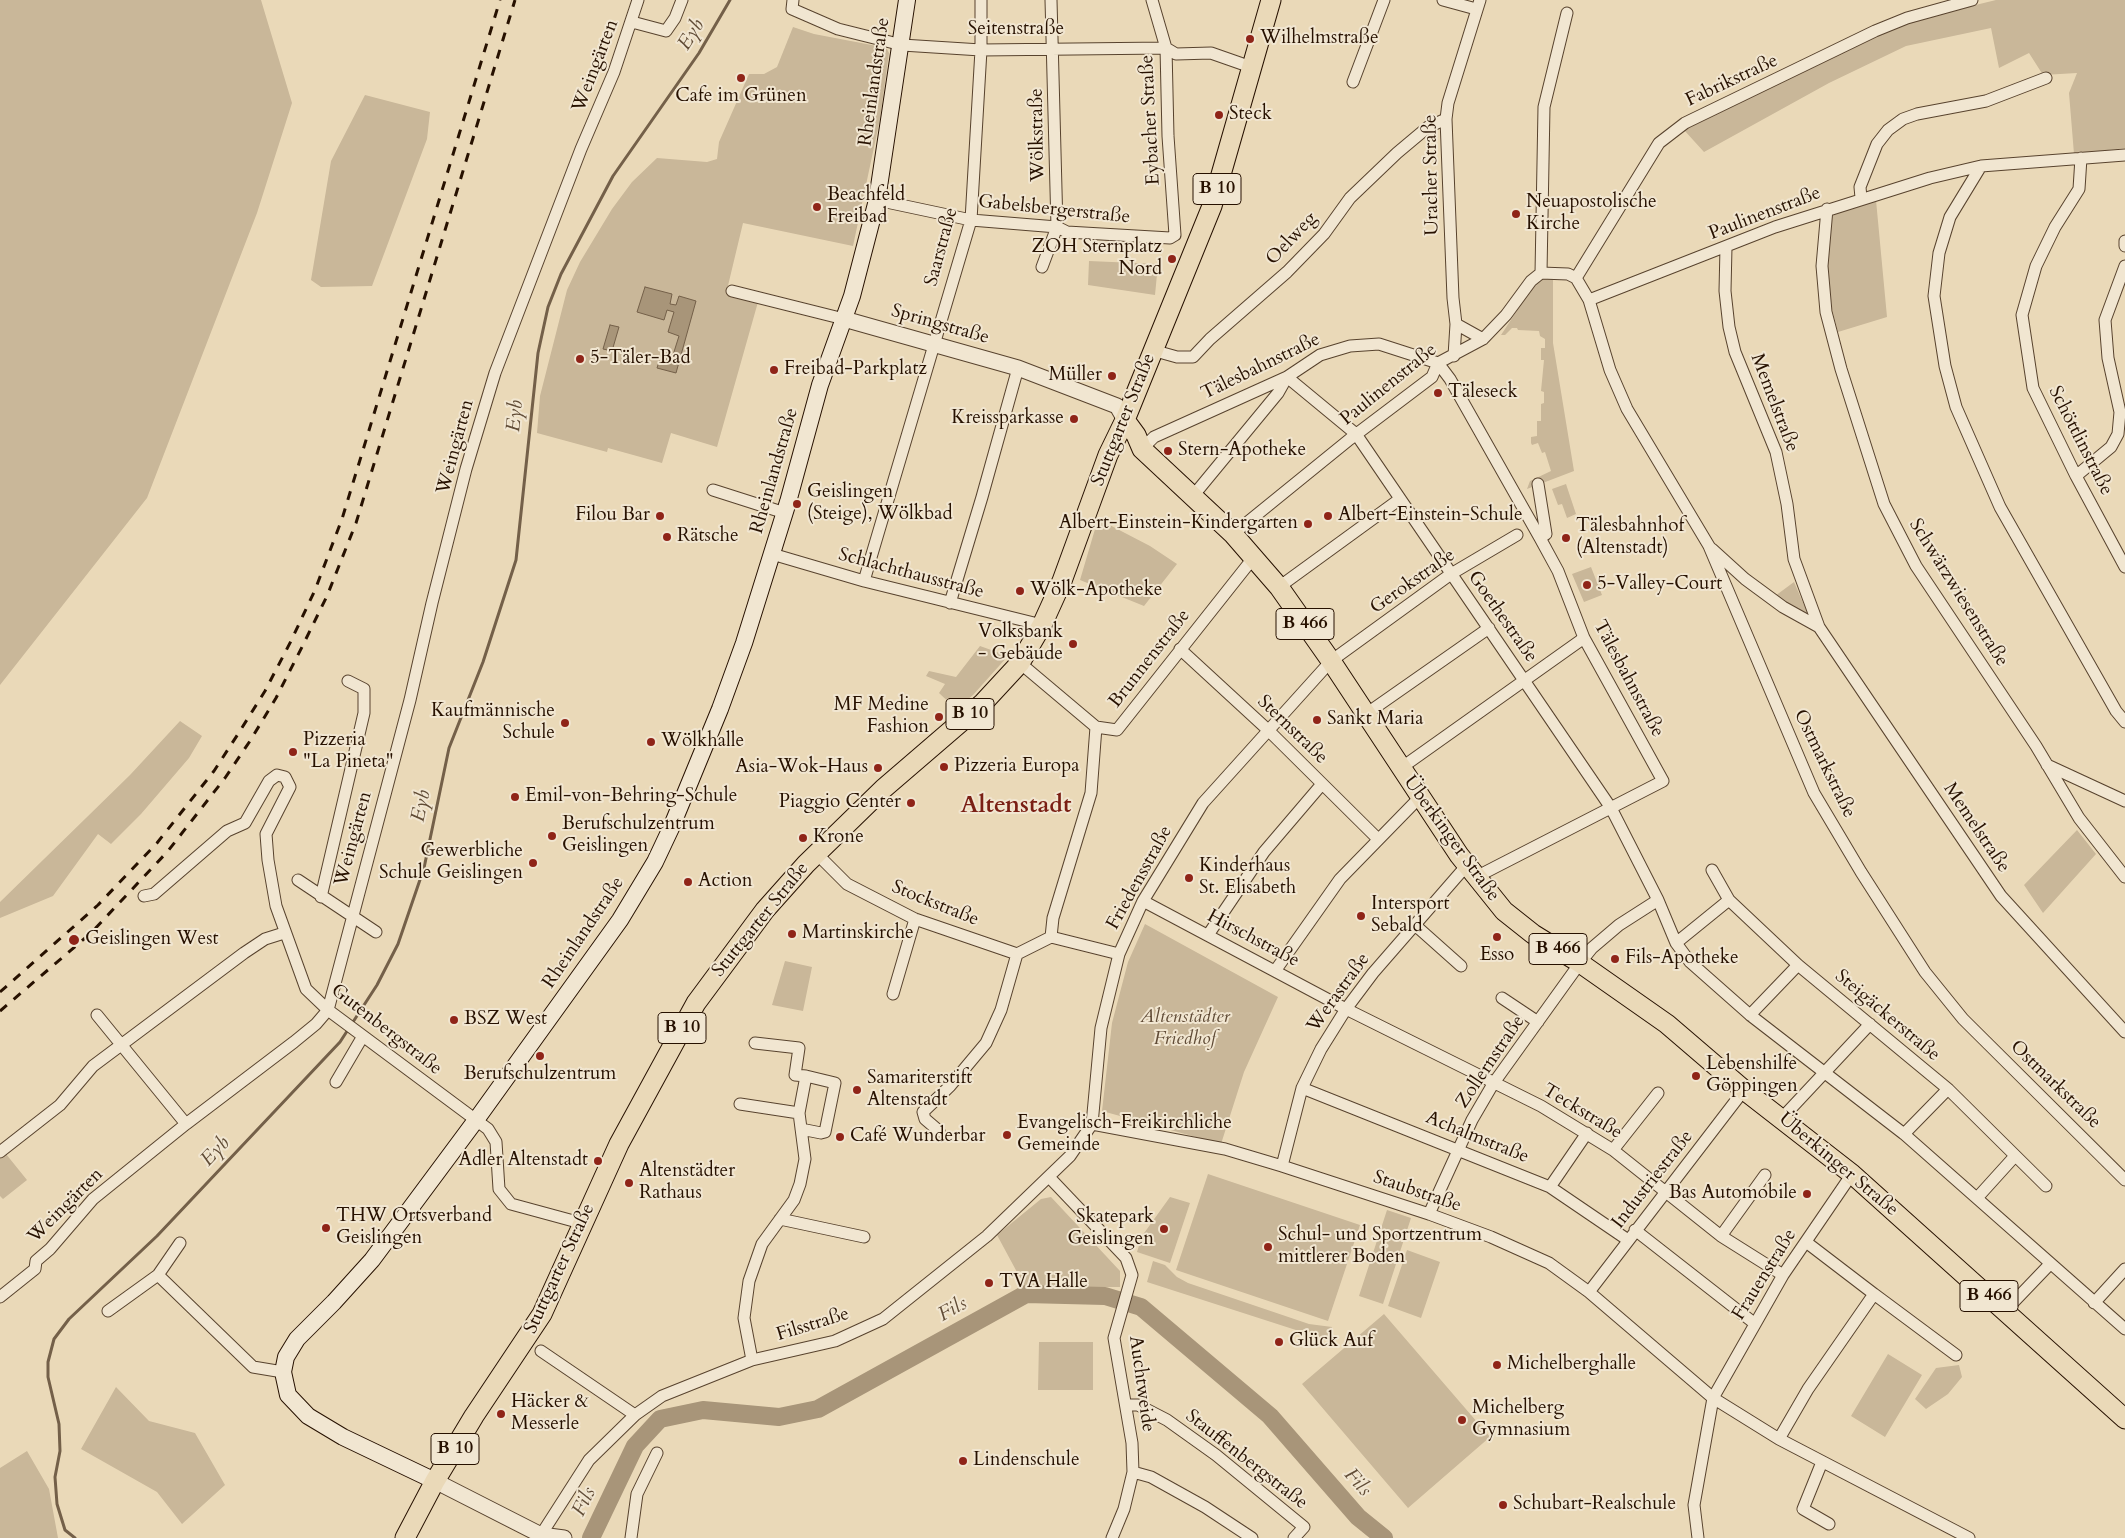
<!DOCTYPE html>
<meta charset="utf-8">
<style>
body{margin:0}
canvas{display:block;background:#ead9b8}
</style>
<canvas width="2125" height="1538"></canvas>
<script>
const ctx = document.querySelector('canvas').getContext('2d');
ctx.lineJoin = 'round';
function fill(path, color) {
  ctx.fillStyle = color;
  ctx.fill(path, 'evenodd');
}
function shape(rows) {
  const path = new Path2D();
  for (const r of rows) {
    path.moveTo(r[0], r[1]);
    for (let i = 2; i < r.length; i += 2) path.lineTo(r[i], r[i + 1]);
  }
  return path;
}
function strokePath(path, color, width, dash) {
  ctx.strokeStyle = color;
  ctx.lineWidth = width;
  ctx.lineCap = dash ? 'butt' : 'round';
  ctx.setLineDash(dash || []);
  ctx.stroke(path);
}
function write(font, color, halo, rows, align = 'center') {
  ctx.font = font + ' Cardo,serif';
  ctx.lineWidth = 4;
  ctx.setLineDash([]);
  ctx.textBaseline = 'middle';
  ctx.strokeStyle = halo;
  ctx.fillStyle = color;
  for (const [text, x, y, turn = 0] of rows) {
    ctx.save();
    ctx.translate(x, y);
    ctx.rotate((+turn || 0) * Math.PI / 180);
    ctx.textAlign = isNaN(turn) ? turn : align;
    if (halo) ctx.strokeText(text, 0, 0);
    ctx.fillText(text, 0, 0);
    ctx.restore();
  }
}
fill(shape([
 [0,0,261,0,292,103,257,213,147,498,0,685],
 [1996,0,2125,0,2125,148,2074,154,2069,93,2077,73,2043,75,2029,53,1999,68,1991,28,1906,46,1829,83,1704,152,1684,130,1906,22],
 [793,27,814,34,877,46,887,49,889,53,880,119,853,246,743,223,726,294,758,302,717,447,671,433,662,463,608,448,607,452,537,433,540,396,567,290,580,262,612,209,632,182,657,158,707,162,717,159,719,142,749,74,764,74,777,67],
 [365,95,430,112,427,139,372,286,321,287,311,280,331,161],
 [1876,200,1887,317,1838,332,1832,309,1827,271,1832,217,1836,212],
 [1089,261,1158,264,1155,295,1088,285],
 [1545,278,1553,278,1553,343,1574,471,1527,489,1530,481,1551,471,1545,452,1542,453,1538,443,1532,445,1531,443,1531,437,1537,436,1537,421,1541,421,1541,404,1544,403,1544,392,1541,391,1544,360,1541,360,1541,348,1545,348,1545,339,1540,336,1539,331,1518,330,1517,328,1512,328,1505,335,1501,335,1528,294,1537,282],
 [1566,484,1576,514,1567,518,1562,504,1558,505,1552,489],
 [1098,519,1150,546,1177,564,1144,606,1080,580],
 [1591,567,1602,595,1584,602,1572,574],
 [1794,582,1804,605,1812,620,1775,596],
 [980,646,1008,656,973,695,956,709,939,693,945,684,926,676,929,671,956,677],
 [180,721,202,736,189,758,141,814,111,844,98,834,53,896,0,918,0,902,130,775],
 [2077,830,2096,854,2043,913,2024,885],
 [1145,924,1278,997,1244,1072,1221,1144,1102,1111,1112,1023,1128,962],
 [785,961,812,967,803,1011,772,1005],
 [6,1154,27,1180,3,1199,0,1196,0,1159],
 [1208,1174,1360,1225,1328,1321,1176,1270],
 [1051,1197,1120,1271,1120,1287,1025,1287,997,1235,1041,1199],
 [1170,1197,1190,1203,1170,1263,1137,1252,1142,1236],
 [1387,1210,1411,1218,1383,1304,1359,1296],
 [1407,1250,1440,1262,1421,1318,1388,1306],
 [1153,1261,1165,1265,1177,1277,1188,1283,1309,1324,1332,1327,1330,1341,1147,1282],
 [1384,1314,1490,1437,1408,1508,1302,1384],
 [1039,1342,1093,1342,1093,1390,1038,1390],
 [1888,1354,1922,1375,1885,1437,1851,1416],
 [1959,1365,1962,1377,1948,1394,1926,1409,1915,1399,1936,1368],
 [116,1387,149,1421,195,1433,225,1485,182,1524,157,1492,81,1449],
 [27,1451,49,1489,58,1538,0,1538,0,1468]
]), '#c9b799');
const water = shape([
 [645,287,672,294,670,304,676,305,679,296,696,301,676,373,657,368,662,352,673,355,679,336,668,332,674,312,667,310,664,320,637,312,645,287],
 [610,325,619,327,612,351,603,349,610,325]
]);
fill(water, '#a89579');
strokePath(water, '#746049', 1);
strokePath(shape([
 [75,1538,65,1530,57,1504,55,1477,60,1451,59,1424,48,1377,48,1362,54,1339,69,1319,157,1236,340,1042,377,985,398,944,424,868,449,748,483,662,516,560,538,353,548,307,561,274,613,176,699,53,730,0]
]), '#746049', 3);
strokePath(shape([
 [591,1538,635,1446,660,1419,703,1410,779,1417,818,1409,1026,1294,1105,1296,1141,1307,1270,1416,1358,1517,1384,1538]
]), '#a89579', 18);
const minor = shape([
 [793,0,792,9,838,29,902,45,981,50,1166,48,1176,54,1211,53,1251,67],
 [1443,0,1476,9],
 [632,22,666,31,675,18,682,0],
 [1353,82,1384,0],
 [2081,158,2079,189,2055,227,2036,266,2022,315,2033,388,2076,476,2125,567],
 [1981,166,1950,217,1939,253,1934,296,1945,366,1956,407,2000,507,2116,711,2125,722],
 [1861,198,1860,187,1877,144,1888,130,1903,119,1917,114,1986,101,2046,78],
 [877,200,971,220,1057,227,1067,232,1170,238,1175,235,1168,136,1166,48,1152,0],
 [1827,209,1822,266,1826,312,1841,369,1884,504,1916,566,2036,746,2079,818,2125,877],
 [2125,241,2125,246],
 [1726,247,1725,291,1729,327,1735,352,1776,452,1787,504,1794,559,1819,627,2001,896,2125,1032],
 [1042,267,1057,227,1051,0],
 [1541,273,1544,107,1567,13],
 [1576,278,1659,143,1685,123,1875,31,1907,18,1972,0],
 [732,291,844,319],
 [1589,300,1775,227,1930,178,1981,166,2125,155],
 [1456,324,1483,339],
 [1152,350,1177,357,1193,357,1210,339,1287,272,1324,234,1350,198,1397,153,1428,127,1446,119],
 [1454,356,1456,324,1453,298,1446,119,1448,103,1480,0],
 [1287,377,1356,434,1611,808,1658,900,1676,943,1690,962,1750,1015,1904,1134,2125,1329],
 [1142,449,1154,437,1287,377,1320,355,1350,346,1379,344,1438,363,1450,379,1540,538,1558,571,1584,638,1663,781,1476,877],
 [2076,476,2111,447,2118,434,2120,412,2108,358,2105,320,2125,266],
 [1538,484,1546,534,1540,538],
 [713,490,785,513],
 [1193,496,1278,393,1287,377],
 [1233,534,1350,439,1432,377,1438,363,1483,339,1506,315,1531,281,1541,273,1568,274,1576,278,1589,300,1610,370,1627,409,1709,546,1814,793,1861,872,1925,972,1963,1019,2125,1180],
 [1712,549,1745,579,1783,607,1819,627],
 [772,554,864,581,1042,625],
 [864,581,971,220,981,50,981,0],
 [1279,587,1400,499],
 [950,603,982,497,1018,368],
 [1180,649,1268,730,1378,839],
 [1020,663,1096,727],
 [1366,714,1489,628],
 [2047,765,2125,801],
 [1401,768,1584,638],
 [816,853,847,884,915,919,1017,954,1051,937],
 [1712,870,1729,900,1798,965,1948,1089,2046,1186],
 [298,880,376,932],
 [144,896,154,894,227,831,245,823,269,781,277,775,285,777,290,787,266,834,268,860,276,906,306,989,328,1010,488,1129,496,1142,499,1189,511,1204,581,1223],
 [321,897,364,713,364,689,348,681],
 [1143,901,1346,1009,1541,1106,1613,1150,1721,1236,1783,1275],
 [1415,925,1461,966],
 [1208,935,1264,852,1322,784],
 [1676,943,1729,900],
 [1119,954,1051,937,1053,918,1091,793,1096,727,1117,730,1254,557],
 [1275,971,1340,879,1421,796],
 [893,994,915,919],
 [1502,998,1538,1022],
 [97,1015,186,1124],
 [1750,1015,1798,965],
 [755,1043,799,1048,795,1075,806,1076,799,1113],
 [336,1082,363,1036],
 [1302,1088,1550,1187,1628,1240],
 [740,1104,799,1113,805,1159,800,1184,794,1200,762,1244,749,1281,744,1318,752,1360],
 [1782,1118,1870,1024],
 [1092,1124,1225,1149,1282,1166,1429,1214,1491,1237,1549,1263,1589,1292,1713,1398,1779,1439,1969,1538],
 [801,1129,821,1133,825,1132,835,1083,806,1076],
 [939,1131,925,1119,923,1112,950,1086,986,1043,1001,1010,1017,954],
 [1904,1134,1948,1089],
 [1613,1150,1658,1093],
 [0,1152,60,1105,93,1066,244,953,265,939,284,933],
 [1282,1166,1302,1088,1321,1049,1346,1009,1373,973,1467,865],
 [1049,1177,1126,1258,1132,1275,1114,1338,1132,1443,1133,1472,1124,1509,1112,1538],
 [1550,1187,1587,1133],
 [1977,1198,2015,1156],
 [1429,1214,1472,1120,1493,1084,1580,963,1592,948,1619,925,1658,900],
 [780,1219,864,1237],
 [1635,1230,1754,1323],
 [1721,1236,1765,1175],
 [158,1275,180,1243],
 [1589,1292,1744,1090],
 [1874,1294,1956,1355],
 [0,1297,35,1269,36,1261,50,1249,93,1199,186,1124,294,1042,316,1024,328,1010,410,700,432,603,466,469,495,373,581,149,614,72,638,0],
 [2094,1303,2125,1269],
 [108,1311,158,1275,253,1367,283,1372],
 [2005,1311,2050,1264],
 [541,1351,635,1415],
 [1126,1405,1138,1405,1167,1420,1216,1455,1304,1527,1294,1538],
 [1779,1439,1808,1389,1874,1294,1806,1242],
 [1822,1462,1803,1509,1829,1524],
 [1133,1472,1151,1477,1205,1507,1252,1538],
 [539,1538,589,1460,635,1415,662,1396,752,1360,835,1341,883,1319,987,1236,1070,1156,1092,1124,1101,1028,1119,954,1143,901,1203,803,1331,661,1451,574,1517,535],
 [631,1538,637,1494,657,1453],
 [1698,1538,1694,1505,1713,1398,1783,1275,1852,1174]
]);
const tertiary = shape([
 [844,319,1018,368,1117,406,1125,420],
 [435,1481,541,1535,564,1538]
]);
const secondary = shape([
 [435,1481,343,1437,308,1416,288,1395,283,1372,286,1357,297,1339,334,1302,372,1260,476,1120,620,920,655,862,671,828,720,709,744,643,788,502,820,385,852,296,877,200,907,0]
]);
const primary = shape([
 [1125,420,1136,435,1142,449,1233,534,1279,587,1331,661,1459,855,1504,911,1533,934,1580,963,1667,1024,1744,1090,1852,1174,2125,1419],
 [405,1538,435,1481,474,1416,542,1314,619,1144,696,1003,765,910,806,864,883,789,983,703,1020,663,1042,625,1062,581,1108,455,1125,420,1212,206,1271,0]
]);
strokePath(minor, '#58432e', 13);
strokePath(tertiary, '#58432e', 17);
strokePath(secondary, '#271100', 18);
strokePath(primary, '#271100', 21);
strokePath(minor, '#f1e6d1', 11);
strokePath(tertiary, '#f1e6d1', 15);
strokePath(secondary, '#f1e6d1', 16);
strokePath(primary, '#ead9b8', 19);
strokePath(shape([
 [0,992,98,905,157,843,214,771,238,734,265,691,291,641,315,590,342,519,500,0],
 [0,1011,91,933,168,851,225,778,250,741,276,698,302,647,327,596,356,523,515,0]
]), '#271100', 3, [9, 9]);
for (const [x, y, r, color] of [
 [1250,39,5,"#8f2418"],
 [741,78,5,"#8f2418"],
 [1219,115,5,"#8f2418"],
 [817,207,5,"#8f2418"],
 [1516,214,5,"#8f2418"],
 [1172,259,5,"#8f2418"],
 [580,359,5,"#8f2418"],
 [774,370,5,"#8f2418"],
 [1112,376,5,"#8f2418"],
 [1438,393,5,"#8f2418"],
 [1074,419,5,"#8f2418"],
 [1168,451,5,"#8f2418"],
 [797,504,5,"#8f2418"],
 [660,516,5,"#8f2418"],
 [1328,516,5,"#8f2418"],
 [1308,524,5,"#8f2418"],
 [667,537,5,"#8f2418"],
 [1566,538,5,"#8f2418"],
 [1587,585,5,"#8f2418"],
 [1020,591,5,"#8f2418"],
 [1073,644,5,"#8f2418"],
 [939,717,5,"#8f2418"],
 [1317,720,5,"#8f2418"],
 [565,723,5,"#8f2418"],
 [651,742,5,"#8f2418"],
 [293,752,5,"#8f2418"],
 [944,767,5,"#8f2418"],
 [878,768,5,"#8f2418"],
 [515,797,5,"#8f2418"],
 [911,803,5,"#8f2418"],
 [552,836,5,"#8f2418"],
 [803,838,5,"#8f2418"],
 [533,863,5,"#8f2418"],
 [1189,878,5,"#8f2418"],
 [688,882,5,"#8f2418"],
 [1361,916,5,"#8f2418"],
 [792,934,5,"#8f2418"],
 [1497,937,5,"#8f2418"],
 [74,940,6,"#8f2418"],
 [1615,959,5,"#8f2418"],
 [454,1020,5,"#8f2418"],
 [540,1056,5,"#8f2418"],
 [1696,1076,5,"#8f2418"],
 [857,1090,5,"#8f2418"],
 [1007,1135,5,"#8f2418"],
 [840,1137,5,"#8f2418"],
 [598,1161,5,"#8f2418"],
 [629,1183,5,"#8f2418"],
 [1807,1194,5,"#8f2418"],
 [326,1228,5,"#8f2418"],
 [1164,1229,5,"#8f2418"],
 [1268,1247,5,"#8f2418"],
 [989,1283,5,"#8f2418"],
 [1279,1342,5,"#8f2418"],
 [1497,1365,5,"#8f2418"],
 [501,1414,5,"#8f2418"],
 [1462,1420,5,"#8f2418"],
 [963,1461,5,"#8f2418"],
 [1503,1505,5,"#8f2418"]
]) {
  const dot = new Path2D();
  dot.arc(x, y, r, 0, 2 * Math.PI);
  ctx.fillStyle = color;
  ctx.fill(dot);
  strokePath(dot, '#f1e6d1', 2);
}
for (const [x, y, w] of [
 [1217,189,48],
 [1305,624,58],
 [970,714,48],
 [1558,949,58],
 [682,1028,48],
 [1989,1296,58],
 [455,1449,48]
]) {
  const box = new Path2D();
  box.roundRect(x - w / 2, y - 15.5, w, 31, 4);
  ctx.fillStyle = '#f1e6d1';
  ctx.fill(box);
  strokePath(box, '#271100', 1);
}
write('bold 18px', '#271100', null, [
 ["B 10",1217,189],
 ["B 466",1305,624],
 ["B 10",970,714],
 ["B 466",1558,949],
 ["B 10",682,1028],
 ["B 466",1989,1296],
 ["B 10",455,1449]
]);
write('19px', '#271100', '#f1e6d1', [
 ["Seitenstraße",1016,30],
 ["Weingärten",596,66,-69],
 ["Fabrikstraße",1732,81,-25],
 ["Rheinlandstraße",875,82,-82],
 ["Eybacher Straße",1151,120,-93],
 ["Wölkstraße",1038,135,-91],
 ["Uracher Straße",1432,175,-91],
 ["Gabelsbergerstraße",1054,210,6],
 ["Paulinenstraße",1765,214,-21],
 ["Oelweg",1292,239,-47],
 ["Saarstraße",942,247,-75],
 ["Springstraße",940,325,16],
 ["Tälesbahnstraße",1261,367,-26],
 ["Paulinenstraße",1389,385,-39],
 ["Memelstraße",1774,403,69],
 ["Stuttgarter Straße",1124,420,-68],
 ["Schöttlinstraße",2080,441,63],
 ["Weingärten",456,447,-75],
 ["Rheinlandstraße",775,471,-74],
 ["Schlachthausstraße",911,574,15],
 ["Gerokstraße",1413,582,-35],
 ["Schwärzwiesenstraße",1958,593,58],
 ["Goethestraße",1502,617,55],
 ["Brunnenstraße",1150,659,-52],
 ["Tälesbahnstraße",1628,679,62],
 ["Sternstraße",1292,730,44],
 ["Ostmarkstraße",1824,764,64],
 ["Memelstraße",1976,828,56],
 ["Weingärten",354,839,-75],
 ["Überkinger Straße",1451,839,54],
 ["Friedensstraße",1140,878,-61],
 ["Stockstraße",935,904,22],
 ["Stuttgarter Straße",761,920,-51],
 ["Rheinlandstraße",584,933,-56],
 ["Hirschstraße",1253,939,28],
 ["Werastraße",1339,993,-54],
 ["Steigäckerstraße",1887,1016,40],
 ["Gutenbergstraße",386,1030,38],
 ["Zollernstraße",1491,1062,-56],
 ["Ostmarkstraße",2055,1085,44],
 ["Teckstraße",1582,1112,31],
 ["Achalmstraße",1477,1138,22],
 ["Überkinger Straße",1838,1165,40],
 ["Industriestraße",1653,1180,-52],
 ["Staubstraße",1417,1192,19],
 ["Weingärten",66,1206,-45],
 ["Stuttgarter Straße",560,1269,-65],
 ["Frauenstraße",1765,1275,-58],
 ["Filsstraße",813,1325,-17],
 ["Auchtweide",1141,1384,82],
 ["Stauffenbergstraße",1246,1460,38]
]);
write('19px', '#271100', '#f1e6d1', [
 ["Wilhelmstraße",1260,39],
 ["Cafe im Grünen",741,97,"center"],
 ["Steck",1229,115],
 ["Beachfeld",827,196],
 ["Freibad",827,218],
 ["Neuapostolische",1526,203],
 ["Kirche",1526,225],
 ["ZOH Sternplatz",1162,248,"right"],
 ["Nord",1162,270,"right"],
 ["5-Täler-Bad",590,359],
 ["Freibad-Parkplatz",784,370],
 ["Müller",1102,376,"right"],
 ["Täleseck",1448,393],
 ["Kreissparkasse",1064,419,"right"],
 ["Stern-Apotheke",1178,451],
 ["Geislingen",807,493],
 ["(Steige), Wölkbad",807,515],
 ["Filou Bar",650,516,"right"],
 ["Albert-Einstein-Schule",1338,516],
 ["Albert-Einstein-Kindergarten",1298,524,"right"],
 ["Tälesbahnhof",1576,527],
 ["(Altenstadt)",1576,549],
 ["Rätsche",677,537],
 ["5-Valley-Court",1597,585],
 ["Wölk-Apotheke",1030,591],
 ["Volksbank",1063,633,"right"],
 ["- Gebäude",1063,655,"right"],
 ["MF Medine",929,706,"right"],
 ["Fashion",929,728,"right"],
 ["Kaufmännische",555,712,"right"],
 ["Schule",555,734,"right"],
 ["Sankt Maria",1327,720],
 ["Pizzeria",303,741],
 ["\"La Pineta\"",303,763],
 ["Wölkhalle",661,742],
 ["Pizzeria Europa",954,767],
 ["Asia-Wok-Haus",868,768,"right"],
 ["Emil-von-Behring-Schule",525,797],
 ["Piaggio Center",901,803,"right"],
 ["Berufschulzentrum",562,825],
 ["Geislingen",562,847],
 ["Krone",813,838],
 ["Gewerbliche",523,852,"right"],
 ["Schule Geislingen",523,874,"right"],
 ["Kinderhaus",1199,867],
 ["St. Elisabeth",1199,889],
 ["Action",698,882],
 ["Intersport",1371,905],
 ["Sebald",1371,927],
 ["Martinskirche",802,934],
 ["Geislingen West",85,940],
 ["Esso",1497,956,"center"],
 ["Fils-Apotheke",1625,959],
 ["BSZ West",464,1020],
 ["Lebenshilfe",1706,1065],
 ["Göppingen",1706,1087],
 ["Berufschulzentrum",540,1075,"center"],
 ["Samariterstift",867,1079],
 ["Altenstadt",867,1101],
 ["Evangelisch-Freikirchliche",1017,1124],
 ["Gemeinde",1017,1146],
 ["Café Wunderbar",850,1137],
 ["Adler Altenstadt",588,1161,"right"],
 ["Altenstädter",639,1172],
 ["Rathaus",639,1194],
 ["Bas Automobile",1797,1194,"right"],
 ["THW Ortsverband",336,1217],
 ["Geislingen",336,1239],
 ["Skatepark",1154,1218,"right"],
 ["Geislingen",1154,1240,"right"],
 ["Schul- und Sportzentrum",1278,1236],
 ["mittlerer Boden",1278,1258],
 ["TVA Halle",999,1283],
 ["Glück Auf",1289,1342],
 ["Michelberghalle",1507,1365],
 ["Häcker &",511,1403],
 ["Messerle",511,1425],
 ["Michelberg",1472,1409],
 ["Gymnasium",1472,1431],
 ["Lindenschule",973,1461],
 ["Schubart-Realschule",1513,1505]
], 'left');
write('italic 19px', '#604b36', '#f1e6d1', [
 ["Altenstädter",1185,1018],
 ["Friedhof",1185,1040]
]);
write('italic 20px', '#614c36', '#f1e6d1', [
 ["Eyb",692,35,-58],
 ["Eyb",516,416,-84],
 ["Eyb",422,806,-78],
 ["Eyb",216,1152,-47],
 ["Fils",953,1310,-29],
 ["Fils",1357,1483,49],
 ["Fils",585,1502,-64]
]);
write('bold 24px', '#7a1f14', '#f1e6d1', [
 ["Altenstadt",1016,806]
]);
</script>
